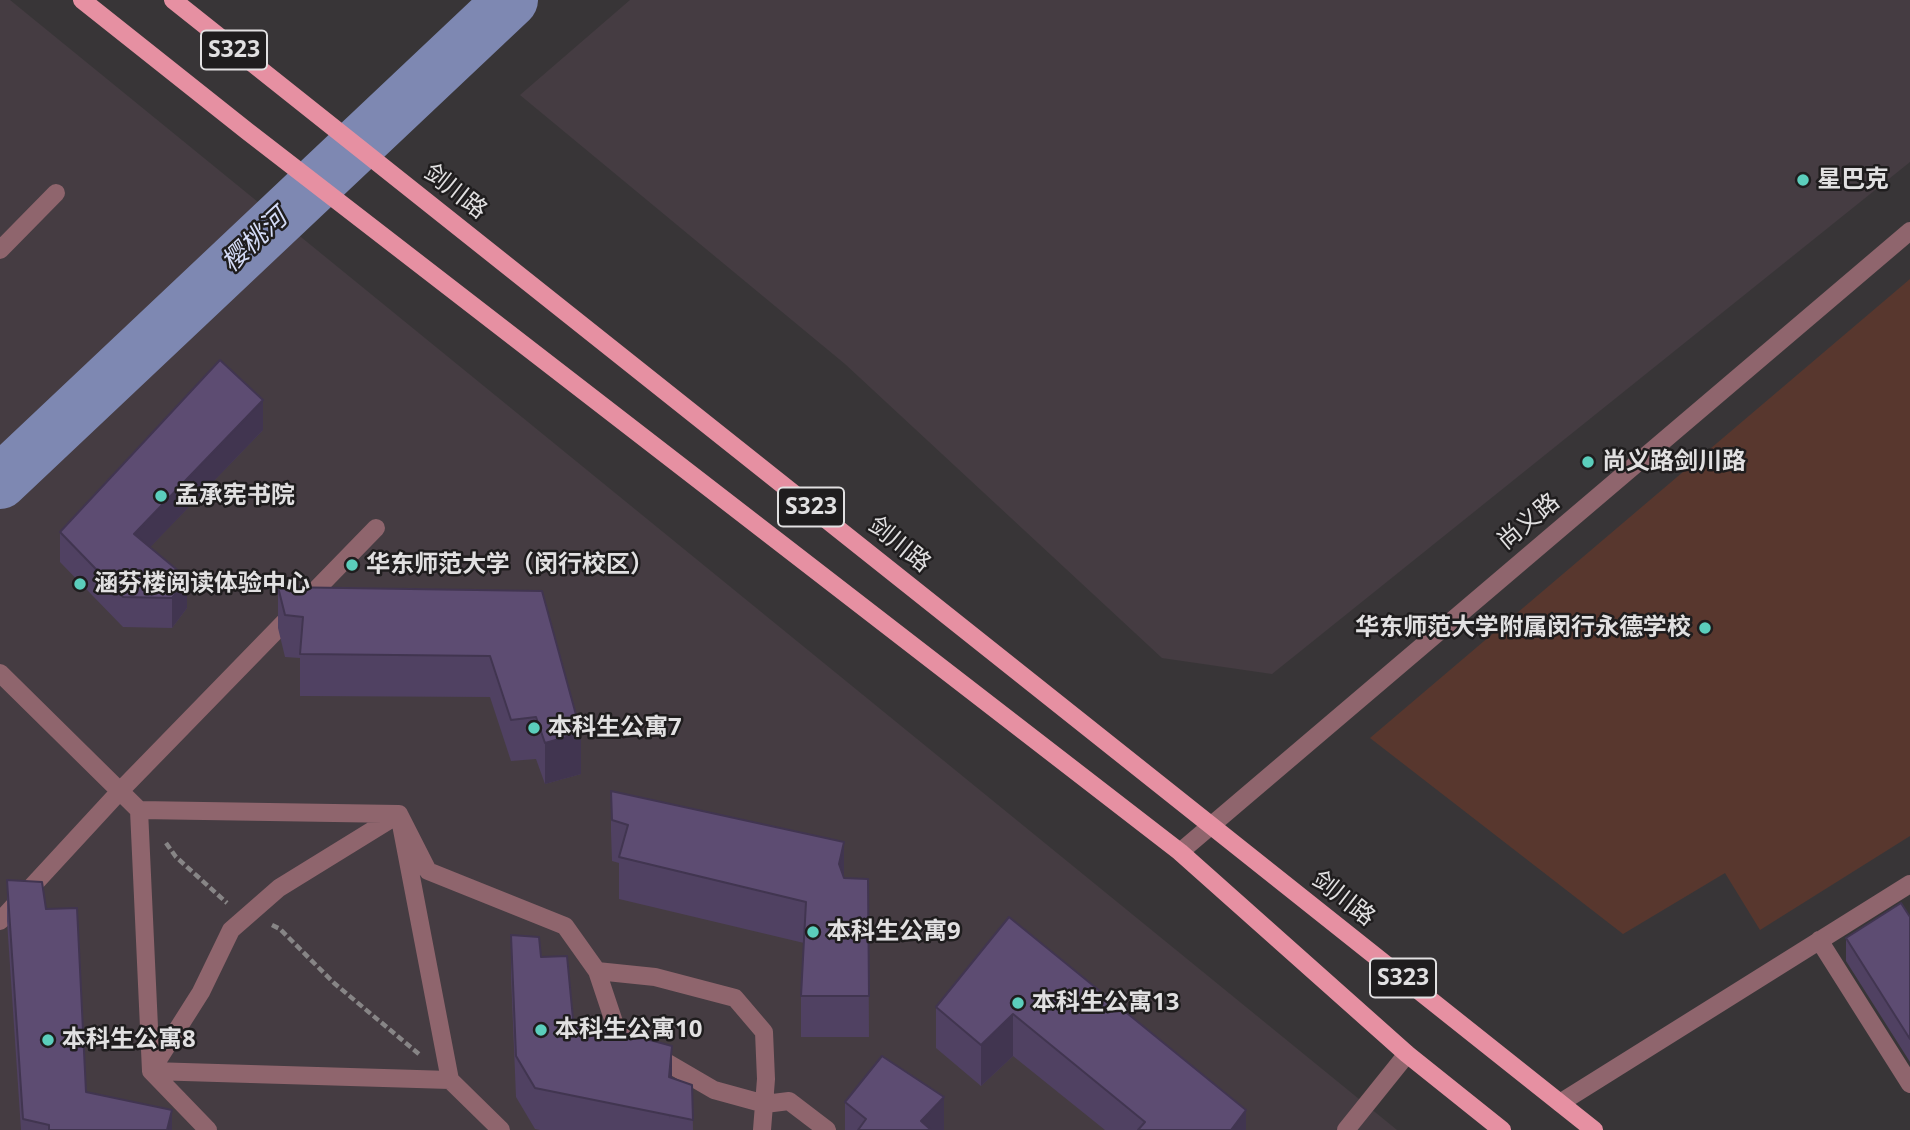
<!DOCTYPE html>
<meta charset="utf-8">
<style>
body{margin:0}
canvas{display:block;background:#383537}
</style>
<canvas width="1910" height="1130"></canvas>
<script>
const ctx = document.querySelector('canvas').getContext('2d');
ctx.lineJoin = 'round';
function fill(path, color) {
  ctx.fillStyle = color;
  ctx.fill(path, 'evenodd');
}
function shape(rows) {
  const path = new Path2D();
  for (const r of rows) {
    path.moveTo(r[0], r[1]);
    for (let i = 2; i < r.length; i += 2) path.lineTo(r[i], r[i + 1]);
  }
  return path;
}
function strokePath(path, color, width, dash) {
  ctx.strokeStyle = color;
  ctx.lineWidth = width;
  ctx.lineCap = dash ? 'butt' : 'round';
  ctx.setLineDash(dash || []);
  ctx.stroke(path);
}
function write(font, color, halo, rows, align = 'center') {
  ctx.font = font + ' "Noto Sans","Noto Sans SC",sans-serif';
  ctx.lineWidth = 5;
  ctx.setLineDash([]);
  ctx.textBaseline = 'middle';
  ctx.strokeStyle = halo;
  ctx.fillStyle = color;
  for (const [text, x, y, turn = 0] of rows) {
    ctx.save();
    ctx.translate(x, y);
    ctx.rotate((+turn || 0) * Math.PI / 180);
    ctx.textAlign = isNaN(turn) ? turn : align;
    if (halo) ctx.strokeText(text, 0, 0);
    ctx.fillText(text, 0, 0);
    ctx.restore();
  }
}
fill(shape([
 [0,0,10,0,1397,1130,0,1130],
 [630,0,1910,0,1910,162,1272,674,1162,658,845,364,520,95]
]), '#453c42');
fill(shape([
 [1910,279,1910,836,1760,930,1725,873,1623,934,1370,738]
]), '#58372e');
strokePath(shape([
 [0,482,511,0]
]), '#7e88b2', 54);
strokePath(shape([
 [166,843,176,857,227,903],
 [272,925,280,929,334,983,420,1055]
]), '#878586', 4.5, [7, 3.5]);
strokePath(shape([
 [0,250,56,193],
 [0,673,139,810,151,1071,450,1080],
 [139,810,399,814,450,1080,501,1130],
 [1180,852,1910,231],
 [0,921,120,791,376,528],
 [1819,940,1910,1084],
 [597,971,655,977,735,998,764,1032,766,1079,762,1130],
 [1560,1103,1910,884],
 [208,1130,151,1071,201,992,231,930,279,888,399,814,428,871,565,926,597,971,618,1034,714,1090,765,1104,789,1101,827,1130],
 [1346,1130,1407,1054]
]), '#8f656d', 18);
strokePath(shape([
 [82,0,247,131,1180,852,1407,1054,1502,1130],
 [173,0,1594,1130]
]), '#e690a2', 18);
fill(shape([
 [263,430,150,547,187,608,172,628,123,627,60,562,60,532],
 [278,587,542,591,581,774,545,784,536,759,511,761,490,697,300,696,300,658,285,657,278,628],
 [611,791,844,878,868,879,869,1037,801,1037,801,996,804,943,619,899,619,863,612,861,611,832],
 [7,880,46,909,86,1092,172,1130,21,1130,7,921],
 [1009,917,1246,1130,1105,1130,1013,1056,981,1086,936,1048,936,1007],
 [1910,917,1910,1062,1846,961,1846,938],
 [511,935,541,957,573,1019,672,1078,692,1085,693,1130,540,1130,535,1129,516,1097,511,976],
 [845,1102,944,1130,845,1130]
]), '#504162');
fill(shape([
 [263,400,263,430,134,564,134,534],
 [187,578,187,608,172,628,172,598],
 [581,733,581,774,545,784,545,743],
 [844,842,844,883,839,864],
 [1013,1014,1013,1056,981,1086,981,1045],
 [672,1046,672,1087,669,1119,669,1077],
 [944,1097,944,1130,921,1130,921,1121],
 [172,1110,172,1130,167,1130],
 [1246,1110,1246,1130,1231,1130]
]), '#413550');
const building = shape([
 [220,360,263,400,134,534,187,578,172,598,123,597,60,532,220,360],
 [278,587,542,591,581,733,545,743,536,717,511,720,490,656,300,654,303,617,285,615,278,587],
 [611,791,844,842,839,864,844,878,868,879,869,996,801,996,806,902,619,857,628,825,612,820,611,791],
 [7,880,42,882,46,909,77,908,86,1092,172,1110,167,1130,49,1130,49,1125,23,1119,7,880],
 [1901,903,1910,917,1910,1039,1846,938,1901,903],
 [1009,917,1246,1110,1231,1130,1138,1130,1145,1122,1013,1014,981,1045,936,1007,1009,917],
 [511,935,539,937,541,957,567,956,573,1019,672,1046,669,1077,692,1085,693,1120,535,1088,516,1056,511,935],
 [882,1056,944,1097,921,1121,931,1130,858,1130,866,1119,845,1102,882,1056]
]);
fill(building, '#5d4c72');
strokePath(building, '#413550', 2);
for (const [x, y, r, color] of [
 [1803,180,7,"#5bcebc"],
 [1588,462,7,"#5bcebc"],
 [161,496,7,"#5bcebc"],
 [352,565,7,"#5bcebc"],
 [80,584,7,"#5bcebc"],
 [1705,628,7,"#5bcebc"],
 [534,728,7,"#5bcebc"],
 [813,932,7,"#5bcebc"],
 [1018,1003,7,"#5bcebc"],
 [541,1030,7,"#5bcebc"],
 [48,1040,7,"#5bcebc"]
]) {
  const dot = new Path2D();
  dot.arc(x, y, r, 0, 2 * Math.PI);
  ctx.fillStyle = color;
  ctx.fill(dot);
  strokePath(dot, '#1f1d1e', 2.5);
}
for (const [x, y, w] of [
 [234,50,66],
 [811,507,66],
 [1403,978,66]
]) {
  const box = new Path2D();
  box.roundRect(x - w / 2, y - 19.5, w, 39, 5);
  ctx.fillStyle = '#1f1d1e';
  ctx.fill(box);
  strokePath(box, '#e1e0e1', 2);
}
write('bold 23px', '#e1e0e1', null, [
 ["S323",234,50],
 ["S323",811,507],
 ["S323",1403,978]
]);
write('bold 24px', '#e1e0e1', '#1f1d1e', [
 ["星巴克",1817,180],
 ["尚义路剑川路",1602,462],
 ["孟承宪书院",175,496],
 ["华东师范大学（闵行校区）",366,565],
 ["涵芬楼阅读体验中心",94,584],
 ["华东师范大学附属闵行永德学校",1691,628,"right"],
 ["本科生公寓7",548,728],
 ["本科生公寓9",827,932],
 ["本科生公寓13",1032,1003],
 ["本科生公寓10",555,1030],
 ["本科生公寓8",62,1040]
], 'left');
write('24px', '#e1e0e1', '#1f1d1e', [
 ["剑川路",455,192,38],
 ["尚义路",1529,522,-40],
 ["剑川路",899,545,39],
 ["剑川路",1343,899,38]
]);
write('italic 26px', '#d5dcf7', '#1f1d1e', [
 ["樱桃河",255,241,-43]
]);
</script>
